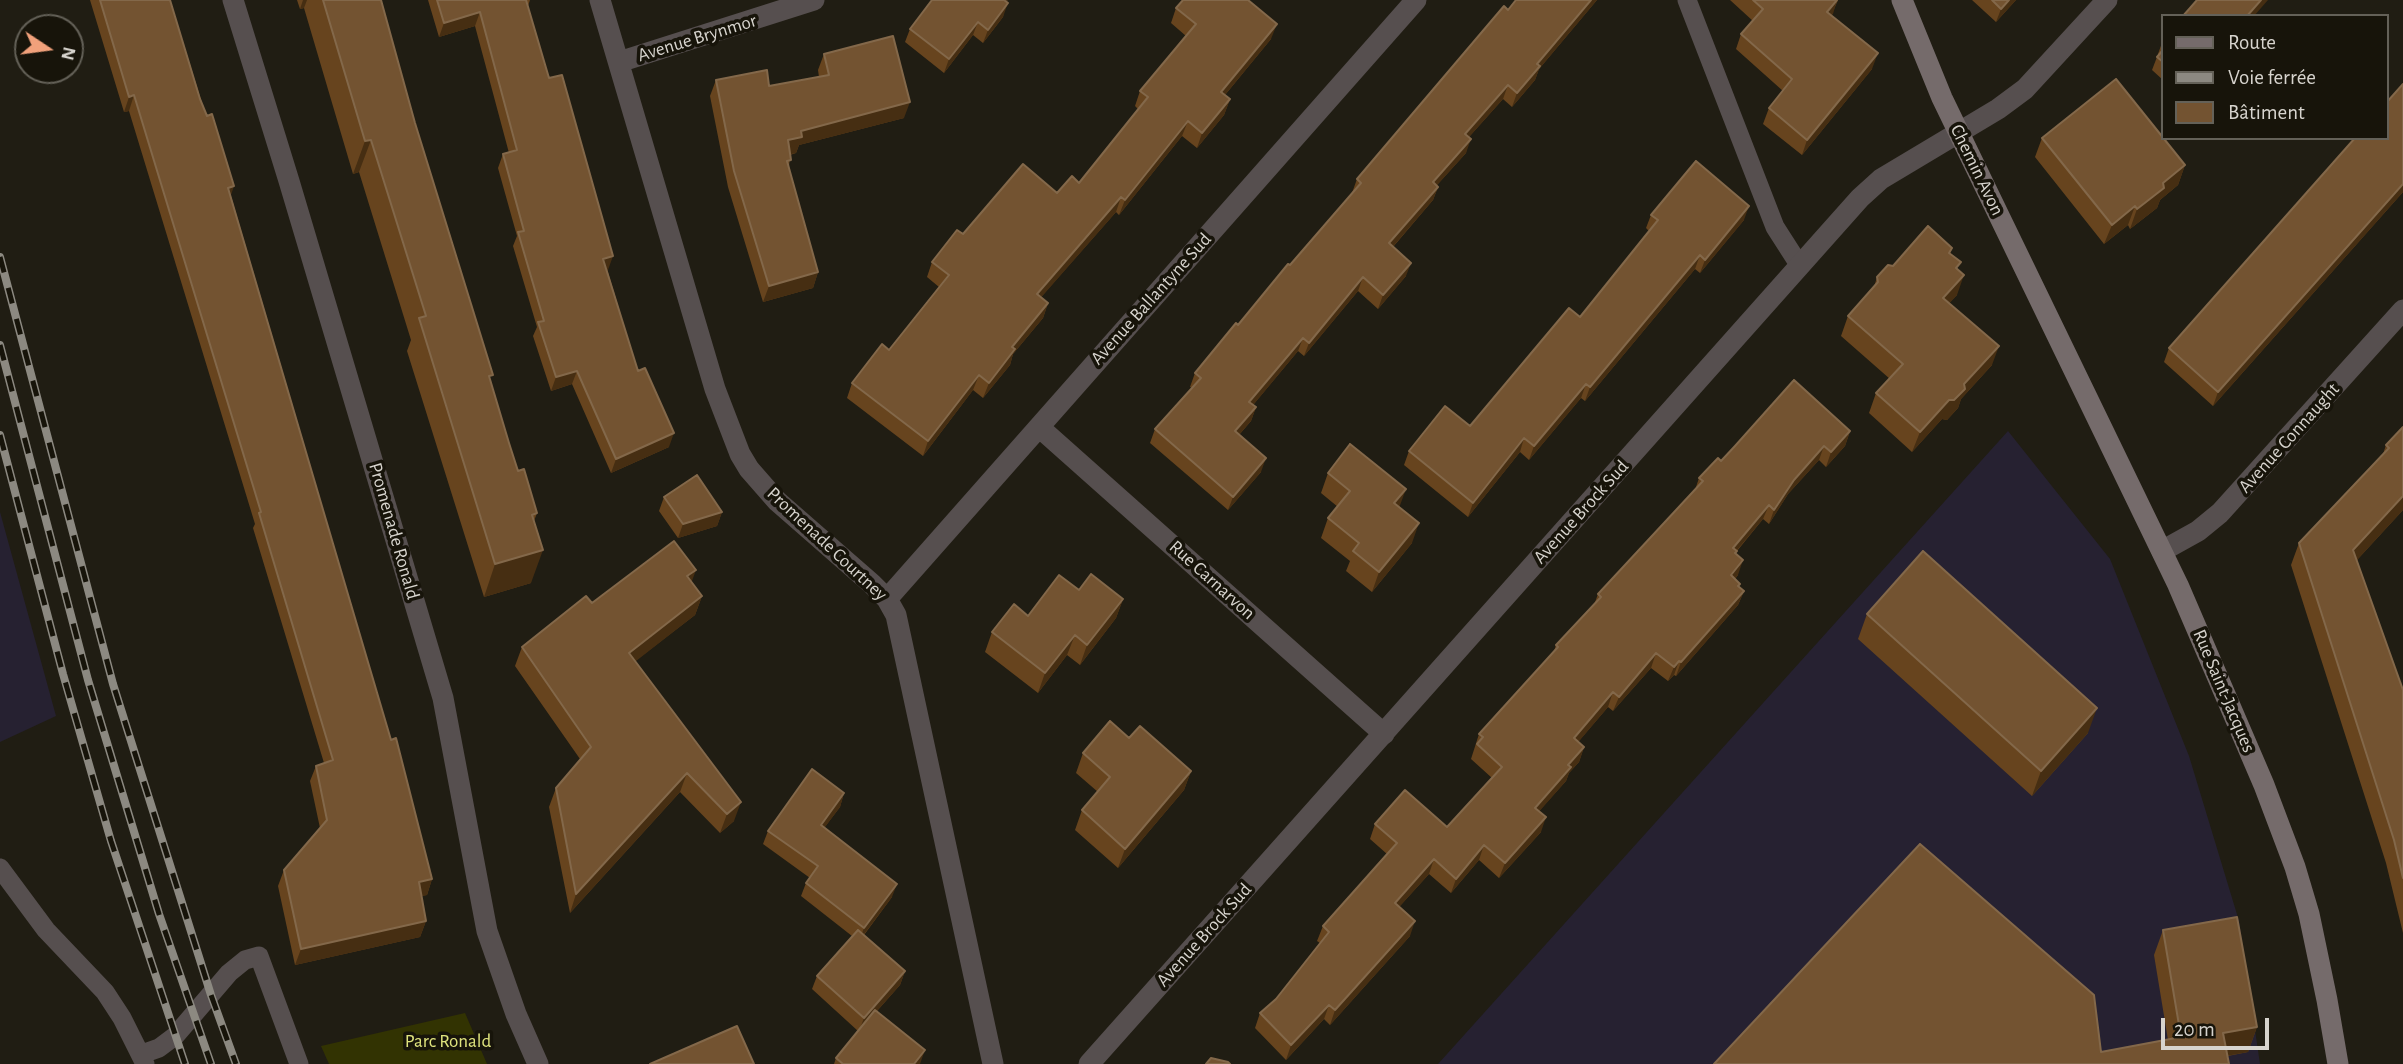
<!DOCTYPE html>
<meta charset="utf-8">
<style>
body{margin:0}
#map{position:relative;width:2403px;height:1064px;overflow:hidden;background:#201d13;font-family:"Alegreya Sans",sans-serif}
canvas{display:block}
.legend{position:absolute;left:2161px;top:14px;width:228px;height:126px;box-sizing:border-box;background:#17140a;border:2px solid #646158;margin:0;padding:9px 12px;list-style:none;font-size:21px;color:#d7d4ce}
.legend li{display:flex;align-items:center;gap:14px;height:35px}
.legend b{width:35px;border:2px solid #646158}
.north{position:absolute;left:14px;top:14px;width:70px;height:70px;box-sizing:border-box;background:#17140a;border:2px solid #646158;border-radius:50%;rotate:103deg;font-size:19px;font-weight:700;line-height:28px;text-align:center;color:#d7d4ce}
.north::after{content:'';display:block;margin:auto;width:24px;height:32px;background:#f1a17b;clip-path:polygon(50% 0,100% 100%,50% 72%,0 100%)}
.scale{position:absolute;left:2161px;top:1018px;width:108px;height:32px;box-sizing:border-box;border:4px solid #d7d4ce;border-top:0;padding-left:9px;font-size:21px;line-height:24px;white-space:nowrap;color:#d7d4ce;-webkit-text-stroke:5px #17140a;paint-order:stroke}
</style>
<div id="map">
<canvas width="2403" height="1064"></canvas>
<ul class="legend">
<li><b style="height:9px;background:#756b6b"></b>Route</li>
<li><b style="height:9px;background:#8c8981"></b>Voie ferrée</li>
<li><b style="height:19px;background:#735331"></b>Bâtiment</li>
</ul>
<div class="north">N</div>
<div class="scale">20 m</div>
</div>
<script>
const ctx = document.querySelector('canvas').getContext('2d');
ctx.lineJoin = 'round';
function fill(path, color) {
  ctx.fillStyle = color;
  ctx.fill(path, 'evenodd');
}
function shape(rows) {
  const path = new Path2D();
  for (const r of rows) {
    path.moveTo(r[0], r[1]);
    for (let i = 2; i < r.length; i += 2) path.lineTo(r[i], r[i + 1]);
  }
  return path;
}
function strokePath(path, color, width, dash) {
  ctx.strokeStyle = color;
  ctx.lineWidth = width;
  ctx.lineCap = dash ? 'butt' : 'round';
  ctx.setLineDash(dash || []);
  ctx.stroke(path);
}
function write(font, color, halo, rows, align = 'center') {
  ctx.font = font + ' "Alegreya Sans",sans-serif';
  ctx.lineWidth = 7;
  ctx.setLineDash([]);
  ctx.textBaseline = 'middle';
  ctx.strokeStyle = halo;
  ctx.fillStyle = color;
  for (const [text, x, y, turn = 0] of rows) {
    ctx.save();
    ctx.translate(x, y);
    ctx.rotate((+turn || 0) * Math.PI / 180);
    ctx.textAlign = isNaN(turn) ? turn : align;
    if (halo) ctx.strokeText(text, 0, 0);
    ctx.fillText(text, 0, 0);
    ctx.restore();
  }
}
fill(shape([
 [2008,431,2110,559,2189,756,2239,921,2260,1064,1438,1064],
 [0,512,56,716,0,742]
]), '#262131');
fill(shape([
 [465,1013,487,1064,329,1064,321,1046]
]), '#323302');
strokePath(shape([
 [1687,0,1775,227,1800,266],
 [0,868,46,930,105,992,122,1018,145,1064],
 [142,1054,159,1048,175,1036,229,973,245,960,259,956,299,1064]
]), '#564f4f', 19);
strokePath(shape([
 [233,0,289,181,443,698,487,931,516,1014,538,1064],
 [600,0,715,389,740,454,749,469,777,501,872,584,887,599,896,615,993,1064],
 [619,62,814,0],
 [1039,427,1384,734],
 [2162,551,2198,531,2220,513,2403,310],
 [887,599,1416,0],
 [1089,1064,1860,198,1881,179,1998,109,2025,89,2107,0]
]), '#564f4f', 21);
strokePath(shape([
 [1902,0,1942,98,2178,585,2264,785,2295,867,2309,914,2327,1000,2338,1064]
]), '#756b6b', 21);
const rail = shape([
 [0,257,113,684,211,995,236,1064],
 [0,345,88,680,159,914,211,1064],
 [0,435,63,674,111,841,185,1064]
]);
strokePath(rail, '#8c8981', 8);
strokePath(rail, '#17140a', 5, [16]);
fill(shape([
 [90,0,170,0,231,196,432,879,427,895,421,896,426,921,420,937,295,965,278,886,284,870,320,828,310,781,316,766,324,763,253,528,255,524,129,111,124,112],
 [297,0,381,0,415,123,509,443,518,471,537,513,534,521,531,583,484,597,407,351,411,340,359,172,353,174,304,8,300,9],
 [428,0,530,0,528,6,549,78,638,371,669,447,611,473,572,384,551,391,533,336,537,327,513,246,517,236,498,168,503,154,509,153,475,26,439,37],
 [1008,0,1006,2,1003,17,983,43,973,35,944,73,905,42,910,29],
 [1516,0,1597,0,1539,69,1535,80,1512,107,1503,99,1469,137,1466,153,1437,185,1438,187,1433,200,1393,247,1406,276,1378,309,1358,291,1304,356,1298,351,1253,405,1256,407,1251,421,1239,435,1261,472,1228,510,1150,443,1155,429,1192,388,1190,387,1195,373,1352,193,1357,179],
 [1730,0,1838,0,1831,16,1872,69,1802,155,1763,124,1769,108,1783,91,1736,49,1741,34,1753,21],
 [1972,0,2016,0,1996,22],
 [1176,8,1271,39,1225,95,1230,99,1224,115,1197,148,1182,136,1119,215,1116,212,1041,297,1048,303,1043,318,1013,354,1010,365,983,398,973,390,923,456,847,398,852,383,889,350,939,287,927,277,932,262,963,234,1079,183,1138,109,1135,106,1140,91,1186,36,1171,23],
 [2163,40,2163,80,2152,70,2157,57,2159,54,2158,54],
 [824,54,904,118,799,145,796,153,790,155,789,167,818,272,813,288,763,302,728,187,710,96,716,80,769,86,819,77,818,70],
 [2403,84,2403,192,2213,406,2164,362,2169,348],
 [2042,138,2185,165,2178,185,2160,200,2157,208,2130,229,2128,225,2104,244,2035,157],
 [1651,215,1744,220,1700,273,1695,269,1585,401,1581,398,1529,460,1520,452,1468,517,1404,465,1409,451,1470,426,1580,317,1649,231,1646,228],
 [1952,248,1950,254,1958,270,1957,295,1949,303,1992,365,1961,399,1958,408,1947,420,1942,419,1912,452,1869,413,1876,393,1890,379,1841,336,1848,316,1874,287,1877,277,1893,266],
 [2403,427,2403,510,2357,560,2403,690,2403,933,2386,863,2291,565,2299,543,2383,454,2386,445],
 [1850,431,1845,446,1826,467,1819,460,1788,494,1769,524,1763,519,1737,551,1736,554,1738,575,1735,579,1739,587,1744,591,1738,605,1676,676,1674,675,1668,681,1651,668,1613,711,1608,707,1578,742,1584,747,1579,762,1569,773,1566,781,1539,811,1541,832,1499,878,1479,860,1451,893,1429,874,1399,907,1410,936,1330,1025,1324,1019,1286,1060,1255,1028,1260,1013,1276,999,1320,943,1317,941,1323,926,1387,854,1370,839,1375,824,1447,827,1492,778,1471,759,1479,734,1554,651,1556,645,1594,605,1598,594,1695,490,1699,478,1721,461],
 [1328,473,1399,507,1412,543,1372,592,1346,571,1350,561,1321,538,1328,518,1338,507,1321,493],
 [664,497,722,512,717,526,678,538,659,511],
 [691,582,702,596,695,615,635,661,734,821,720,833,680,792,570,913,549,807,556,788,580,759,515,666,522,647,592,603],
 [1079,590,1123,599,1116,618,1080,665,1067,655,1038,693,985,652,992,632,1028,616],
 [1867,614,2088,733,2032,796,1858,639],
 [1129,738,1191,771,1184,790,1118,868,1075,830,1082,810,1098,792,1076,773,1083,753],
 [844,793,840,807,824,828,892,897,864,935,905,971,900,985,877,1011,920,1064,834,1064,836,1058,858,1031,812,989,817,976,852,936,801,896,806,883,810,878,763,844,768,831],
 [2163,930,2257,1027,2248,1052,2228,1056,1714,1064,2101,1052,2168,1040,2154,955]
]), '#67441e');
fill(shape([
 [303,0,307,0,304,8,300,9],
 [1591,0,1597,0,1539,69,1535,80,1512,107,1517,93,1537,64],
 [1837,0,1833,14,1821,27,1827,12],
 [2009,0,2016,0,1996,22,2001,9],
 [2261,0,2268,0,2254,16,2247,16],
 [1008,3,1003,17,983,43,988,30],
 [480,12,475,26,439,37,444,23],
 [978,22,973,35,944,73,949,59],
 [1277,24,1271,39,1215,107,1221,92],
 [1878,53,1872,69,1802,155,1807,140],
 [1508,85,1503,99,1460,147,1465,134],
 [134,95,129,111,124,112,129,97],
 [1230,99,1224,115,1197,148,1202,133],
 [910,102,904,118,799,145,796,153,782,156,788,140,801,131],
 [1188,121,1182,136,1119,215,1125,200],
 [1471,139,1466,153,1428,195,1433,182],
 [371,140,359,172,353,174,365,141],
 [2185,165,2178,185,2160,200,2157,208,2130,229,2137,209,2163,183],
 [2403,184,2403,192,2213,406,2218,392],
 [234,186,229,201,228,188],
 [1438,187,1433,200,1384,257,1389,243],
 [1121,197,1116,212,1031,309,1037,294],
 [1749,206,1744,220,1700,273,1705,260],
 [2135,206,2128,225,2104,244,2112,225],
 [1700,255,1695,269,1585,401,1590,387],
 [613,256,608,270,598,272,603,259],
 [1411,263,1406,276,1378,309,1383,295],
 [818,272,813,288,763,302,769,286],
 [1964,275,1957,295,1936,318,1943,298],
 [1363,277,1358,291,1304,356,1309,343],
 [1048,303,1043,318,1013,354,1010,365,983,398,989,383,1012,347],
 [1303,338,1298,351,1244,416,1249,402],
 [1999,346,1992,365,1961,399,1958,408,1947,420,1942,419,1912,452,1920,432],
 [577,371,572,384,551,391,556,377],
 [979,375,973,390,923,456,928,441],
 [1586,384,1581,398,1529,460,1534,446],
 [1256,407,1251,421,1230,445,1235,431],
 [1850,431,1845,446,1826,467,1831,452],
 [674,433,669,447,611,473,616,459],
 [1524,438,1520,452,1468,517,1473,503],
 [1824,446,1819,460,1788,494,1769,524,1774,510,1794,480],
 [1266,458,1261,472,1228,510,1233,497],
 [1406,489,1399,508,1394,503],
 [2403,496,2403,510,2345,573,2353,550],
 [1769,505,1763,519,1727,562,1733,548],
 [722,512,717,526,678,538,683,524],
 [1419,523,1412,543,1372,592,1379,572],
 [543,550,531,583,484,597,495,564],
 [1743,560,1738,575,1726,590,1731,575],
 [696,570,689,589,687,576],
 [1744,591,1738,605,1676,676,1681,662],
 [702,596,695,615,622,672,629,653],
 [1123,599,1116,618,1080,665,1087,645],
 [1075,635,1067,655,1038,693,1045,673],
 [1656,653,1651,668,1613,711,1619,697],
 [1679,661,1674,675,1668,681,1674,667],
 [1613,692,1608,707,1569,753,1574,738],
 [2097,708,2088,733,2032,796,2041,771],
 [1584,747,1579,762,1569,773,1566,781,1530,822,1535,808,1568,765],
 [1191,771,1184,790,1118,868,1125,849],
 [687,773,680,792,570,913,576,894],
 [844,793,840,807,816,839,821,825],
 [741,802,734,821,720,833,727,814],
 [1546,817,1541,832,1499,878,1505,863],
 [1484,845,1479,860,1451,893,1456,879],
 [1434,859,1429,874,1390,917,1395,903],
 [432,879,427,895,413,898,419,882],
 [897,884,892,897,859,941,864,928],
 [426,921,420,937,295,965,301,949],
 [1415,921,1410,936,1330,1025,1335,1010],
 [905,971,900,985,859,1031,864,1018],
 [1329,1005,1324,1019,1286,1060,1291,1045],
 [2257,1027,2248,1052,2215,1058,2223,1033],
 [925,1050,920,1064,914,1064]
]), '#462e12');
const building = shape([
 [100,0,170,0,200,99,207,116,212,114,234,186,228,188,391,740,396,738,432,879,419,882,426,921,301,949,284,870,327,820,316,766,333,760,259,513,261,512,134,95,129,97,100,0],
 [323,0,381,0,415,123,493,375,489,376,509,443,518,471,524,469,537,513,532,515,543,550,495,564,419,318,426,316,371,140,365,141,323,0],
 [437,0,526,0,549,78,562,75,613,256,603,259,638,371,645,368,674,433,616,459,577,371,556,377,538,322,544,321,518,232,524,231,503,154,517,150,480,12,444,23,437,0],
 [932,0,1004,0,1008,3,988,30,978,22,949,59,910,29,932,0],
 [1183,0,1248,0,1277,24,1221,92,1230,99,1202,133,1188,121,1125,200,1121,197,1037,294,1048,303,1012,347,1015,349,989,383,979,375,928,441,852,383,882,344,889,350,949,275,932,262,957,230,963,234,1023,164,1057,193,1072,176,1079,183,1148,97,1140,91,1196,24,1176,8,1183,0],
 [1516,0,1591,0,1537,64,1540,66,1517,93,1508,85,1465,134,1471,139,1433,182,1438,187,1389,243,1411,263,1383,295,1363,277,1309,343,1303,338,1249,402,1256,407,1235,431,1266,458,1233,497,1155,429,1201,378,1195,373,1236,323,1238,325,1288,264,1290,265,1361,183,1357,179,1504,6,1508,10,1516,0],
 [1753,0,1837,0,1827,12,1878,53,1807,140,1769,108,1792,79,1741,34,1763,9,1753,0],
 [1992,0,2009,0,2001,9,1992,0],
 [2197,0,2261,0,2247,16,2183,16,2197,0],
 [893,36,910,102,801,131,802,137,788,140,791,160,787,161,818,272,769,286,734,171,716,80,767,70,769,86,829,75,824,54,893,36],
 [2163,50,2163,62,2157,57,2163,50],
 [2116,79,2185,165,2163,183,2164,188,2137,209,2135,206,2112,225,2042,138,2116,79],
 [2403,84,2403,184,2218,392,2169,348,2355,138,2387,138,2387,102,2403,84],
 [1696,161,1749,206,1705,260,1700,255,1590,387,1586,384,1534,446,1524,438,1473,503,1409,451,1445,406,1470,426,1569,308,1580,317,1658,220,1651,215,1696,161],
 [1928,226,1952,248,1949,253,1961,262,1956,268,1964,275,1943,298,1999,346,1964,384,1965,389,1954,400,1949,400,1920,432,1876,393,1903,364,1848,316,1878,282,1877,277,1888,265,1893,266,1928,226],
 [1794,380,1850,431,1831,452,1824,446,1794,480,1774,510,1769,505,1733,548,1737,551,1735,553,1743,560,1731,575,1740,584,1738,586,1744,591,1681,662,1679,661,1674,667,1656,653,1619,697,1613,692,1574,738,1584,747,1568,765,1571,767,1535,808,1546,817,1505,863,1484,845,1456,879,1434,859,1395,903,1415,921,1335,1010,1329,1005,1291,1045,1260,1013,1276,999,1329,932,1323,926,1397,843,1375,824,1405,790,1447,827,1502,767,1477,744,1483,737,1479,734,1558,647,1556,645,1601,597,1598,594,1703,481,1699,478,1718,458,1721,461,1735,446,1794,380],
 [2403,427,2403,496,2353,550,2403,690,2403,878,2394,840,2299,543,2389,448,2386,445,2403,427],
 [1350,444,1406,489,1394,503,1419,523,1379,572,1353,551,1359,543,1328,518,1350,491,1328,473,1350,444],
 [697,475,722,512,683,524,664,497,697,475],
 [674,541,696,570,687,576,702,596,629,653,741,802,727,814,687,773,576,894,556,788,591,747,522,647,586,596,592,603,674,541],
 [1923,551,2097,708,2041,771,1867,614,1923,551],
 [1091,574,1123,599,1087,645,1075,635,1045,673,992,632,1014,604,1028,616,1059,575,1079,590,1091,574],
 [1110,721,1129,738,1140,726,1191,771,1125,849,1082,810,1110,777,1083,753,1110,721],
 [812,769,844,793,821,825,897,884,864,928,806,883,818,866,768,831,812,769],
 [1920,844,2094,995,2101,1052,2181,1037,2163,930,2237,917,2257,1027,2223,1033,2229,1064,1714,1064,1920,844],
 [858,930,905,971,864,1018,817,976,858,930],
 [875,1010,925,1050,914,1064,843,1064,836,1058,875,1010],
 [737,1026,754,1064,650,1064,737,1026],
 [1211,1058,1228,1062,1230,1064,1206,1064,1211,1058]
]);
fill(building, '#735331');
strokePath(building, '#83684a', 2);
write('19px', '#d7d4ce', '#17140a', [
 ["Avenue Brynmor",697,38,-17],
 ["Chemin Avon",1977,170,64],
 ["Avenue Ballantyne Sud",1151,299,-48],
 ["Avenue Connaught",2289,438,-48],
 ["Avenue Brock Sud",1581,512,-48],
 ["Promenade Ronald",394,531,74],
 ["Promenade Courtney",827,544,43],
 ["Rue Carnarvon",1212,580,42],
 ["Rue Saint-Jacques",2224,691,67],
 ["Avenue Brock Sud",1204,935,-48]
]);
write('19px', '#dfe37d', '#17140a', [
 ["Parc Ronald",448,1041]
]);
</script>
